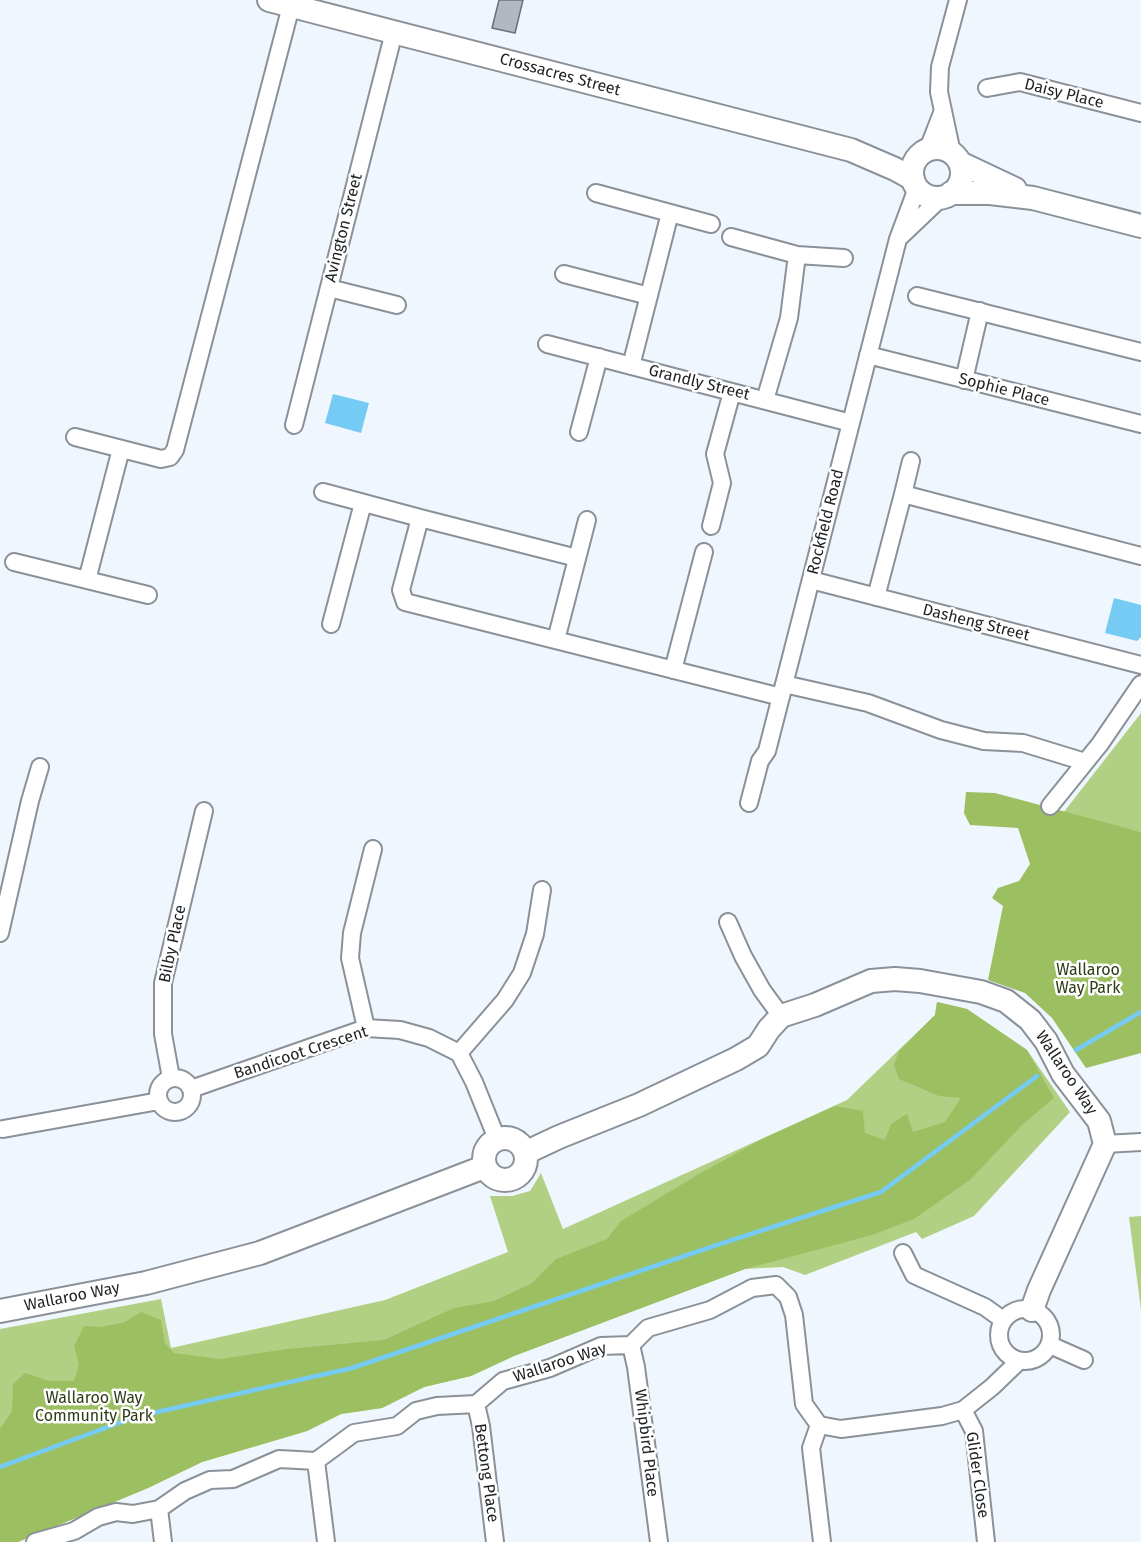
<!DOCTYPE html>
<style>
body{margin:0}
canvas{display:block;background:#eff6fe}
</style>
<canvas width="1141" height="1542"></canvas>
<script>
const ctx = document.querySelector('canvas').getContext('2d');
ctx.lineJoin = 'round';
function fill(path, color) {
  ctx.fillStyle = color;
  ctx.fill(path, 'evenodd');
}
function shape(rows) {
  const path = new Path2D();
  for (const r of rows) {
    if (r.length === 3) {
      path.moveTo(r[0] + r[2], r[1]);
      path.arc(r[0], r[1], r[2], 0, 2 * Math.PI);
      continue;
    }
    path.moveTo(r[0], r[1]);
    for (let i = 2; i < r.length; i += 2) path.lineTo(r[i], r[i + 1]);
  }
  return path;
}
function strokePath(path, color, width, dash) {
  ctx.strokeStyle = color;
  ctx.lineWidth = width;
  ctx.lineCap = dash ? 'butt' : 'round';
  ctx.setLineDash(dash || []);
  ctx.stroke(path);
}
function write(font, color, halo, rows, align = 'center') {
  ctx.font = font + ' "Fira Sans",sans-serif';
  ctx.lineWidth = 5;
  ctx.setLineDash([]);
  ctx.textBaseline = 'middle';
  ctx.strokeStyle = halo;
  ctx.fillStyle = color;
  for (const [text, x, y, turn = 0] of rows) {
    ctx.save();
    ctx.translate(x, y);
    ctx.rotate((+turn || 0) * Math.PI / 180);
    ctx.textAlign = isNaN(turn) ? turn : align;
    if (halo) ctx.strokeText(text, 0, 0);
    ctx.fillText(text, 0, 0);
    ctx.restore();
  }
}
fill(shape([
 [1141,713,1141,832,1063,813],
 [937,1002,967,1009,1027,1050,1070,1112,974,1216,922,1239,916,1232,805,1275,783,1267,745,1269,514,1356,471,1376,424,1387,382,1408,341,1414,307,1431,202,1462,148,1488,18,1542,0,1542,0,1329,161,1299,171,1348,385,1300,508,1252,490,1196,512,1196,530,1191,541,1173,563,1229,847,1100,935,1015],
 [1141,1216,1141,1310,1129,1217]
]), '#b2d084');
fill(shape([
 [966,792,995,793,1141,832,1141,1053,1086,1068,1052,1018,1025,993,988,980,1003,906,992,898,998,888,1019,881,1030,864,1018,828,970,825,964,813],
 [937,1002,967,1009,1027,1050,1054,1098,1024,1123,970,1180,914,1219,872,1235,745,1269,514,1356,471,1376,424,1387,382,1408,341,1414,307,1431,202,1462,148,1488,18,1542,0,1542,0,1429,12,1411,13,1384,25,1373,49,1381,74,1381,79,1365,74,1346,84,1326,101,1327,125,1322,141,1312,161,1320,165,1343,174,1353,220,1359,287,1349,384,1340,454,1308,494,1301,532,1283,556,1259,607,1239,621,1221,699,1174,762,1139,835,1106,863,1111,865,1133,885,1140,891,1124,907,1114,913,1132,945,1122,961,1098,939,1096,899,1079,894,1065,899,1051,935,1015]
]), '#9cbf61');
fill(shape([
 [333,394,369,403,361,433,325,423],
 [1114,598,1141,605,1141,637,1137,641,1105,633]
]), '#76cbf5');
strokePath(shape([
 [1076,1050,1141,1012],
 [0,1467,135,1417,352,1368,723,1243,881,1192,1037,1076]
]), '#76cbf5', 4.5);
const building = shape([
 [499,0,523,0,515,33,492,28,499,0]
]);
fill(building, '#b1b8bf');
strokePath(building, '#6b7178', 1.5);
const street = shape([
 [987,88,1020,82,1141,113],
 [928,149,942,113],
 [952,153,939,92,940,67,958,0],
 [596,193,711,224],
 [901,236,942,197],
 [731,237,797,255,844,258],
 [564,274,649,296],
 [329,288,397,305],
 [917,296,1141,352],
 [547,344,851,423],
 [868,355,1141,424],
 [631,366,670,213],
 [964,380,980,311],
 [765,400,789,318,797,255],
 [294,425,394,32],
 [579,432,599,357],
 [75,437,161,459,170,457,175,450,291,6],
 [323,492,420,518],
 [903,494,911,461],
 [711,526,722,483,715,454,732,392],
 [577,558,420,518,401,590,405,602,781,697],
 [14,562,148,595],
 [87,580,121,449],
 [811,580,1141,665],
 [876,597,903,494,1141,556],
 [331,624,363,503],
 [556,640,587,520],
 [673,670,704,552],
 [784,684,868,703,941,730,984,741,1023,743,1085,762],
 [749,803,760,761,767,751,898,239,917,188],
 [1050,806,1100,744,1141,684],
 [728,922,743,956,762,990,781,1016],
 [0,933,30,801,40,767],
 [366,1028,350,958,352,933,373,849],
 [459,1053,505,1000,522,973,535,934,542,890],
 [171,1078,163,1034,163,983,204,811],
 [175,1095,17],
 [191,1089,366,1028,400,1030,429,1038,459,1053,474,1082,497,1139],
 [3,1129,159,1101],
 [1105,1144,1141,1142],
 [903,1253,914,1275,985,1307,1003,1320],
 [1025,1335,26],
 [631,1345,636,1367,659,1542],
 [1050,1345,1084,1360],
 [476,1404,481,1426,495,1542],
 [963,1410,974,1431,986,1542],
 [819,1425,811,1448,822,1542],
 [316,1461,326,1542],
 [159,1509,163,1542],
 [35,1542,74,1531,98,1517,116,1512,133,1514,159,1509,185,1491,210,1480,233,1479,279,1459,316,1461,354,1433,397,1426,416,1411,437,1406,476,1404,503,1381,550,1368,601,1346,631,1345,648,1328,710,1310,752,1288,776,1285,788,1297,794,1315,804,1404,819,1425,841,1429,942,1416,963,1410,992,1387,1019,1361]
]);
const secondary = shape([
 [269,0,851,150,895,169,913,179],
 [937,173,25],
 [960,163,1015,189],
 [951,193,990,193,1033,198,1141,226],
 [505,1159,21],
 [525,1153,559,1137,639,1105,736,1059,758,1046,769,1029,781,1016,815,1005,871,981,895,979,920,981,981,992,1006,1001,1030,1020,1046,1041,1063,1074,1099,1121,1105,1144,1039,1290,1032,1310],
 [0,1311,146,1283,260,1253,484,1167]
]);
strokePath(street, '#8a9198', 20);
strokePath(secondary, '#8a9198', 26);
strokePath(street, '#fff', 16);
strokePath(secondary, '#fff', 22);
write('16px', '#1e2023', '#fff', [
 ["Crossacres Street",560,75,15],
 ["Daisy Place",1064,94,14],
 ["Avington Street",344,228,-76],
 ["Grandly Street",699,383,14],
 ["Sophie Place",1004,390,14],
 ["Rockfield Road",826,522,-76],
 ["Dasheng Street",976,623,14],
 ["Bilby Place",173,944,-78],
 ["Bandicoot Crescent",301,1053,-18],
 ["Wallaroo Way",1066,1073,56],
 ["Wallaroo Way",72,1297,-11],
 ["Wallaroo Way",560,1363,-18],
 ["Whipbird Place",646,1443,83],
 ["Bettong Place",486,1473,82],
 ["Glider Close",977,1475,82]
]);
write('16px', '#2e3b15', '#fff', [
 ["Wallaroo",1088,971],
 ["Way Park",1088,989],
 ["Wallaroo Way",94,1399],
 ["Community Park",94,1417]
]);
</script>
